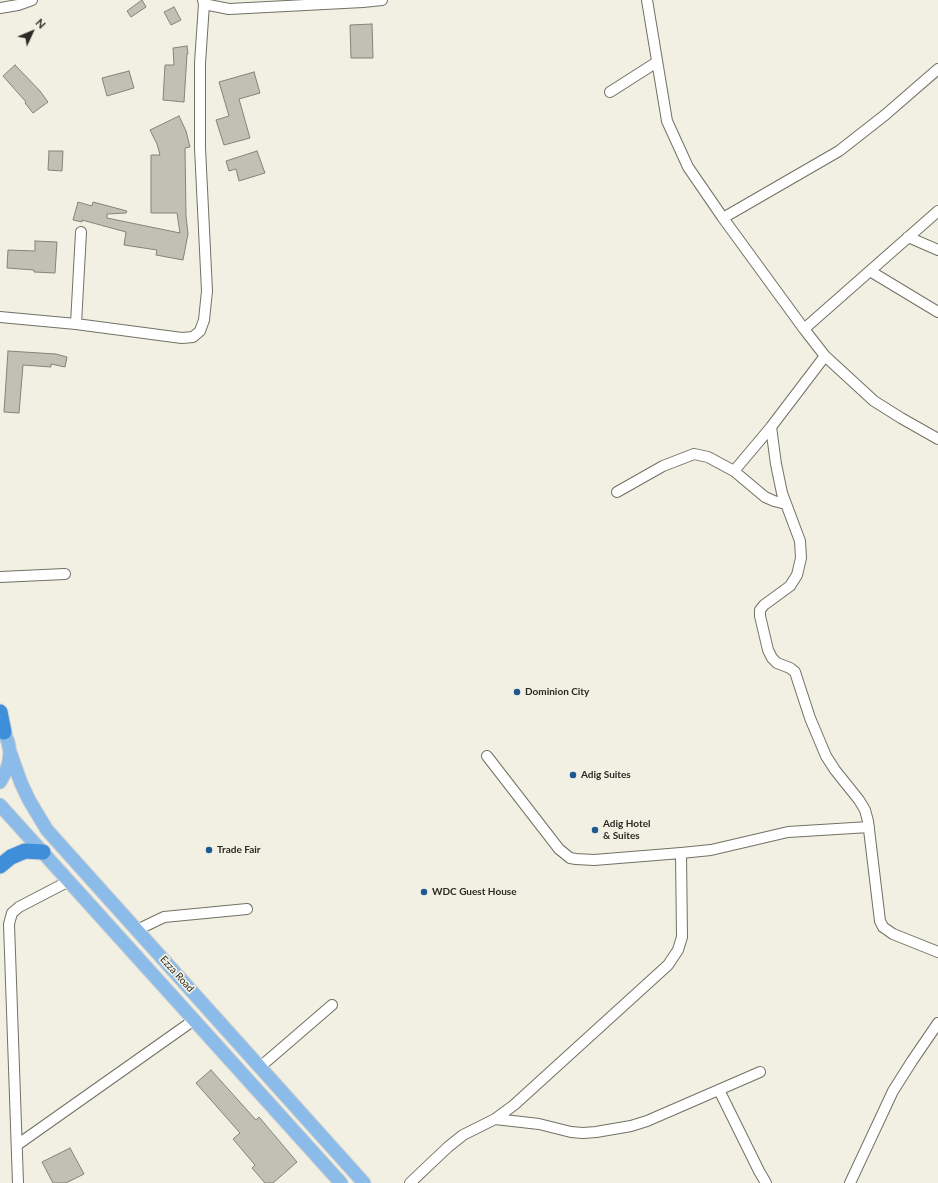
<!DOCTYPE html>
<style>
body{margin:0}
#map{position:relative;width:938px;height:1183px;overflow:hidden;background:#f1f0e3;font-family:Lato,sans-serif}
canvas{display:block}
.north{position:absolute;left:12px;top:12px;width:40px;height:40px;-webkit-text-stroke:3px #f1f0e3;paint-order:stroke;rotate:46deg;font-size:11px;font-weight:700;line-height:16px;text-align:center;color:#2a2a25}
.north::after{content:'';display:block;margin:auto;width:14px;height:18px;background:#2a2a25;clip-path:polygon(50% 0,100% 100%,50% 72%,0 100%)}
</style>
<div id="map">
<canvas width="938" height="1183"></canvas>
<div class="north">N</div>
</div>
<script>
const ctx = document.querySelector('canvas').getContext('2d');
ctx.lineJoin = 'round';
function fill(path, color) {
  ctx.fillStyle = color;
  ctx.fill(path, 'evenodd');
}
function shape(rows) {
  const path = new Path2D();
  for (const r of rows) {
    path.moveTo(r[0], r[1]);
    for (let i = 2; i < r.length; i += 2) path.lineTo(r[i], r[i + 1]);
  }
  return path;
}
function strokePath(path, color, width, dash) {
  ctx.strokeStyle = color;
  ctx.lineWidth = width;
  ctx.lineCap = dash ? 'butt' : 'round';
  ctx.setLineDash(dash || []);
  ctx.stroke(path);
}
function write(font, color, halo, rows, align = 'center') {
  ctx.font = font + ' Lato,sans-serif';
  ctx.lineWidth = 3.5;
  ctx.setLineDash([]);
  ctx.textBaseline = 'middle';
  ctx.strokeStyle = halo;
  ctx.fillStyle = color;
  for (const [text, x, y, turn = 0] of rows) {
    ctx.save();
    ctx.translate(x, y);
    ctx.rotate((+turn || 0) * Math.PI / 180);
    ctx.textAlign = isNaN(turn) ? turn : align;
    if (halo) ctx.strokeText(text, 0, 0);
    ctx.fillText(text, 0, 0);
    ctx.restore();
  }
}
const building = shape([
 [142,0,146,7,131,17,127,11,142,0],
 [174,7,181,20,171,25,164,12,174,7],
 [372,24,373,58,351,58,350,25,372,24],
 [187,46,188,54,187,54,184,102,163,100,165,65,174,65,173,48,187,46],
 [15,65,40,91,48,102,33,113,25,103,26,102,3,76,15,65],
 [129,71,134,88,107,96,102,78,129,71],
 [254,72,260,93,239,99,250,138,224,145,216,120,229,116,219,82,254,72],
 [179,116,186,131,190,147,185,148,186,216,188,234,183,260,156,255,157,250,124,245,126,232,82,220,82,222,73,220,78,202,92,206,93,202,127,211,126,213,107,214,107,218,180,233,177,213,151,213,151,155,160,155,157,144,150,130,179,116],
 [49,151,63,151,62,171,48,170,49,151],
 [257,151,265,173,239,181,236,169,229,171,226,161,257,151],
 [35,241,57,242,55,273,34,272,34,270,7,268,8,250,35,251,35,241],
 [8,351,56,354,67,357,65,367,51,364,51,367,23,365,19,413,4,412,8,351],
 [211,1070,256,1120,259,1117,297,1162,273,1183,265,1183,252,1168,255,1165,233,1139,240,1133,196,1083,211,1070],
 [70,1148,84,1174,66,1183,53,1183,42,1162,70,1148]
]);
fill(building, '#c1c0b4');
strokePath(building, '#848377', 1);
const minor = shape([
 [203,0,204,4,229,9,363,2,382,0],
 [647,0,667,121,688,167,723,218,804,329,825,356,874,401,901,418,938,439],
 [0,8,18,5,32,0],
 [610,92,657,62],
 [723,218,839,151,885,115,938,69],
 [908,237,938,250],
 [870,271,938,312],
 [0,317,76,324,182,338,193,337,200,331,204,320,207,291,200,148,200,63,204,4],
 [76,324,81,232],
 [804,329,938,211],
 [771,427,776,464,782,493,800,541,801,558,797,575,790,586,764,605,760,610,760,616,768,650,772,658,777,663,790,668,795,672,810,718,826,756,835,770,859,800,865,810,868,821,880,921,883,927,893,934,938,952],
 [734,471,771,427,825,356],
 [617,492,663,466,694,454,708,457,734,471,765,497,774,501,786,504],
 [0,577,65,574],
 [487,756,559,849,570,858,576,859,594,860,681,853,711,850,788,832,869,827],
 [137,930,164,917,247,909],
 [260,1067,332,1005],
 [719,1090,759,1171,766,1183],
 [495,1119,539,1124,571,1132,583,1133,596,1132,631,1126,647,1121,760,1072],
 [17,1145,194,1020],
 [18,1183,9,924,12,913,19,907,69,881],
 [410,1183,448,1147,463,1135,495,1119,514,1105,668,965,678,950,682,937,681,853],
 [850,1183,893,1091,912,1061,938,1023]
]);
const major = shape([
 [0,726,4,732,8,742,10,752,9,762,6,771,0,782],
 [10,752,21,783,29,800,47,830,364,1183],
 [0,805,341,1183]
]);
const highway = shape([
 [0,712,4,732],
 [0,866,11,857,25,851,43,852]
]);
strokePath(minor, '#717165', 12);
strokePath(major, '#d0d0cf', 15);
strokePath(highway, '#d0d0cf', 17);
strokePath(minor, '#fff', 10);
strokePath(major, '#8bbbe8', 13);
strokePath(highway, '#3e8ed9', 15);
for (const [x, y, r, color] of [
 [517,692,4,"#1d5990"],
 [573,775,4,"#1d5990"],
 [595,830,4,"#1d5990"],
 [209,850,4,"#1d5990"],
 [424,892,4,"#1d5990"]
]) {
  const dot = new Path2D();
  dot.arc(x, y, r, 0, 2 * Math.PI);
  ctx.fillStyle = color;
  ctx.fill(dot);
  strokePath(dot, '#f1f0e3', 1.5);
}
write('bold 10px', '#2a2a25', '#f1f0e3', [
 ["Dominion City",525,692],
 ["Adig Suites",581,775],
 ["Adig Hotel",603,824],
 ["& Suites",603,836],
 ["Trade Fair",217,850],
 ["WDC Guest House",432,892]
], 'left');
write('10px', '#2a2a25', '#f1f0e3', [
 ["Ezza Road",177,974,48]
]);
</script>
